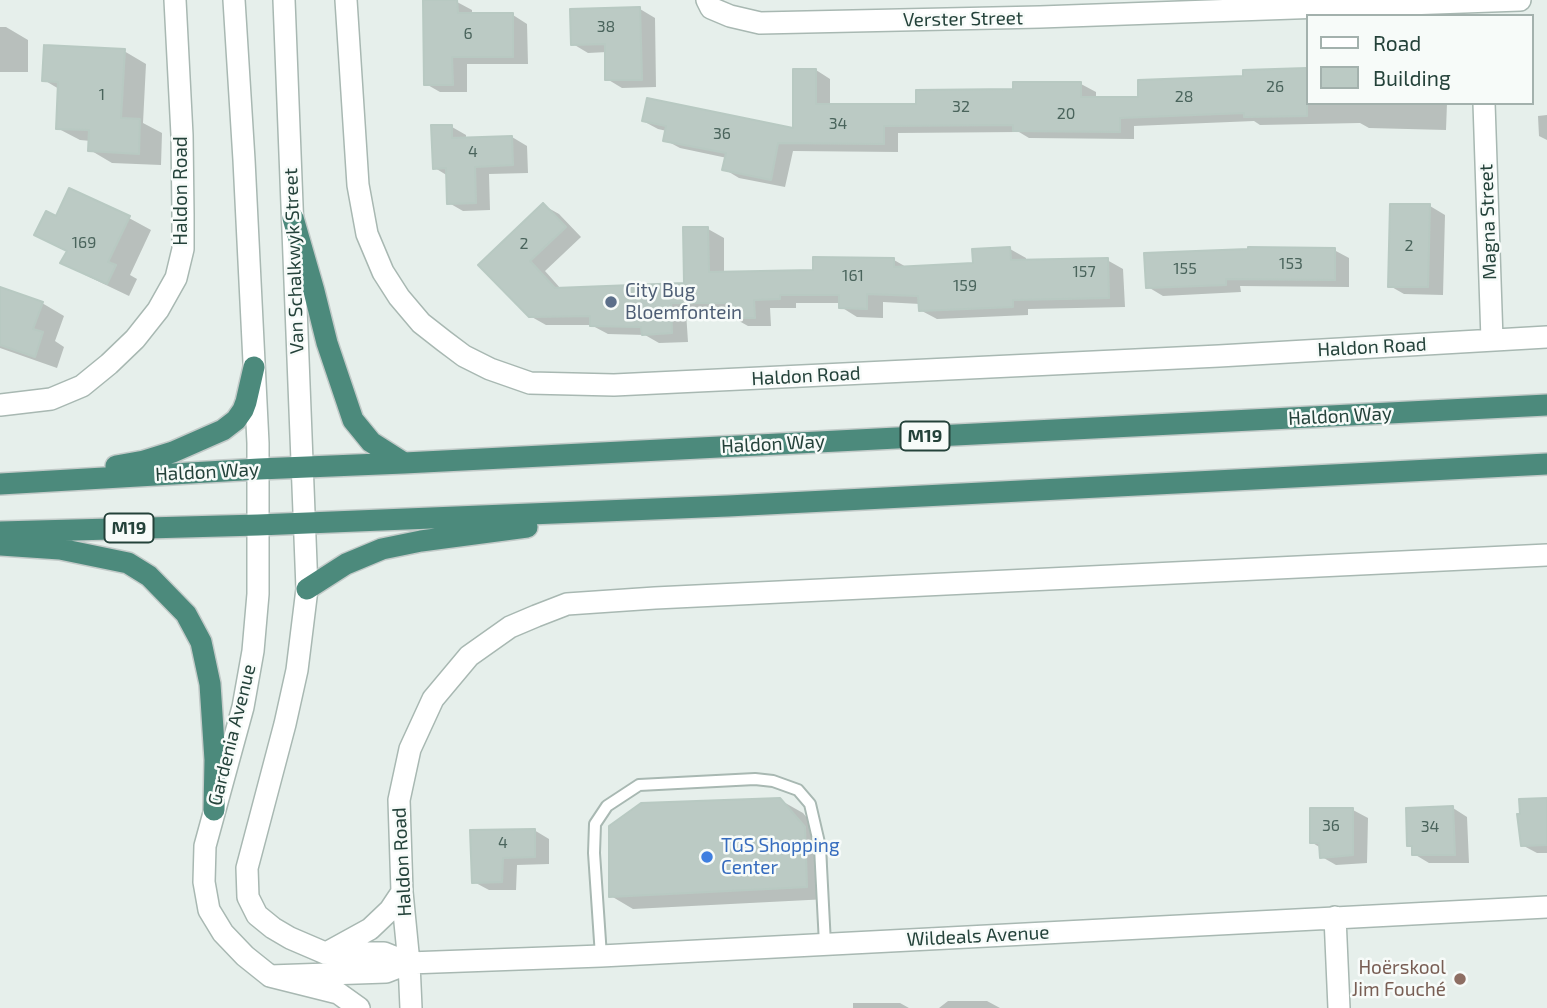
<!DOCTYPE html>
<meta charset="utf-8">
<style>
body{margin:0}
#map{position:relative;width:1547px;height:1008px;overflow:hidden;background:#e6efeb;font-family:"Exo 2",sans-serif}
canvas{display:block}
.legend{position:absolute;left:1306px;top:14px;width:228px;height:91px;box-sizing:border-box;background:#f7fbf9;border:2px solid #a3b1ad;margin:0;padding:9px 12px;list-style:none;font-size:21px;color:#24423a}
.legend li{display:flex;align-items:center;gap:14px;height:35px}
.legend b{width:35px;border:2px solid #a3b1ad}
</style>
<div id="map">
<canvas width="1547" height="1008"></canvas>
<ul class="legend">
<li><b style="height:9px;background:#fff"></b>Road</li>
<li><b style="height:19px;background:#bbcac4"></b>Building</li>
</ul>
</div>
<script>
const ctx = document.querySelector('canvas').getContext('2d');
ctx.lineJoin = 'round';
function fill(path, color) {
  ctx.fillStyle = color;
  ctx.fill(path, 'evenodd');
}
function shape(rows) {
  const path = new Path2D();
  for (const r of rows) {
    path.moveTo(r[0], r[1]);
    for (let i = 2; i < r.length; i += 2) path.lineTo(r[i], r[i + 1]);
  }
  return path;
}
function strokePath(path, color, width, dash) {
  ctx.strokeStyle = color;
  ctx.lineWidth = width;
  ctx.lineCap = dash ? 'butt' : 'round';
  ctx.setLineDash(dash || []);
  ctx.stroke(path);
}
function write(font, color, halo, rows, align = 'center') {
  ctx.font = font + ' "Exo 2",sans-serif';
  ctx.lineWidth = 5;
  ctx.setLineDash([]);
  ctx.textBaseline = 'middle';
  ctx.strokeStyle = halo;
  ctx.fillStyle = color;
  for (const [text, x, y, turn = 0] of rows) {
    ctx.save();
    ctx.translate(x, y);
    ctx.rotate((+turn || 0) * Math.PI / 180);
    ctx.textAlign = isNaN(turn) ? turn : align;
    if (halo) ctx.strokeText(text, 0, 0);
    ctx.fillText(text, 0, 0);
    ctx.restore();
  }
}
fill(shape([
 [457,2,472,10,472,15,513,15,527,24,528,64,467,64,467,92,440,92,426,84],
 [640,9,655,18,656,87,622,88,607,79,607,52,588,53,573,44],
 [0,27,6,27,28,40,28,72,0,72],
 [124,51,146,64,143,123,162,133,161,165,112,163,90,150,91,141,80,140,57,128,59,89,44,80],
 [816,70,830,79,830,106,918,106,1015,90,1081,84,1096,92,1096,99,1140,99,1245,78,1245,72,1307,70,1307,103,1447,103,1446,130,1369,128,1360,123,1260,125,1254,121,1134,126,1134,139,1029,138,1019,132,898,133,898,152,793,151,785,187,739,178,724,169,727,158,680,148,665,140,667,131,658,129,643,121,795,130],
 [1547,115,1547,140,1539,136,1538,116],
 [452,127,466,135,466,139,512,137,527,146,528,173,489,174,490,210,463,211,449,203,448,176,435,168],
 [543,205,559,214,581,237,545,271,561,289,686,284,708,229,724,238,724,273,814,272,894,260,908,268,975,265,1010,249,1026,258,1026,262,1107,260,1123,269,1125,307,1028,309,1028,315,937,319,920,310,920,304,883,302,883,318,857,317,841,307,841,303,796,303,796,308,770,308,771,326,748,326,732,317,732,312,686,312,688,342,659,343,645,335,608,334,591,325,546,325,530,316,481,265],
 [1430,206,1445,215,1443,295,1404,294,1390,286],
 [129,218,151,230,130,275,137,279,129,296,85,275,63,262,68,252,37,235,57,219],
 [1334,250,1349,258,1349,287,1240,286,1241,292,1163,296,1148,287],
 [0,289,42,303,64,316,55,341,64,347,57,368,0,348],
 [780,800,803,813,827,842,828,899,633,909,611,896],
 [1547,800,1547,853,1537,853,1522,845],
 [1453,808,1467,817,1469,863,1429,863,1414,854,1414,848,1408,845],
 [1353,810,1368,818,1367,863,1336,865,1322,857,1321,848,1311,842],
 [534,830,549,839,549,864,517,865,516,890,489,890,474,882],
 [948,1001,987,1001,1000,1008,939,1008],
 [853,1003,900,1003,909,1008,853,1008]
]), '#0003');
const building = shape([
 [423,0,457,0,458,13,513,13,513,57,452,57,453,85,424,85,423,0],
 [640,7,642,80,605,80,605,44,571,45,570,9,640,7],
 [44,45,125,49,121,118,140,119,139,154,88,151,89,130,56,129,58,82,42,81,44,45],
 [1307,68,1307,116,1244,117,1244,113,1120,118,1120,132,1013,131,1013,125,884,126,884,144,778,143,771,180,722,170,726,153,663,141,666,126,642,121,647,98,793,128,793,69,816,69,816,104,916,104,916,90,1013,89,1013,82,1081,82,1081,97,1138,97,1138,80,1243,76,1243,70,1307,68],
 [431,125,452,125,452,138,512,136,513,165,475,167,476,203,447,204,446,168,433,169,431,125],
 [69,188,130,216,108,262,116,265,107,284,60,263,67,251,34,235,46,211,56,216,69,188],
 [543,203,566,227,530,261,555,288,684,283,683,227,708,227,709,272,813,270,813,257,894,258,894,267,973,263,972,249,1010,247,1011,260,1108,258,1109,298,1013,300,1013,307,919,311,918,296,867,294,867,309,839,308,839,295,780,295,780,299,754,300,755,318,730,318,730,303,671,303,672,333,642,335,641,327,590,326,590,316,529,317,478,265,543,203],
 [1390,204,1430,204,1428,287,1388,287,1390,204],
 [1248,247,1335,248,1335,280,1226,279,1226,285,1146,288,1144,253,1248,249,1248,247],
 [0,287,43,302,33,329,43,332,35,357,0,345,0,287],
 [780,798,805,827,807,887,609,897,609,826,641,803,780,798],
 [1547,798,1547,845,1521,846,1517,814,1520,814,1519,799,1547,798],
 [1453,806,1455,855,1412,855,1412,846,1407,846,1406,808,1453,806],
 [1310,808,1353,808,1353,855,1320,858,1319,843,1310,843,1310,808],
 [535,829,535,857,503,858,502,882,472,883,470,830,535,829]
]);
fill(building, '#bbcac4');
strokePath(building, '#b8c9c2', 2);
const service = shape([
 [601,956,594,853,595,824,607,806,639,785,755,779,773,781,798,790,810,804,820,847,825,944]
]);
const minor = shape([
 [234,0,244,160,258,443,258,594,253,651,243,707,205,846,204,882,209,910,223,933,245,956,270,976,338,993,359,1008],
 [284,0,307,589,297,670,285,724,247,868,248,897,257,915,273,928,290,938,325,953,384,953,409,963],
 [346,0,358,185,367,234,383,272,399,297,421,323,444,341,464,356,490,369,530,383,614,385,1219,356,1547,337],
 [707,0,711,8,730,16,760,23,1040,17,1520,0],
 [1484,103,1492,340],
 [0,405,51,399,82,386,109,364,135,339,158,310,176,278,183,249,183,214,182,135,175,0],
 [1335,917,1339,1008],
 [330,951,370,929,390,910,402,892],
 [270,976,386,972,409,963,601,956,1547,907],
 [411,1008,409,963,402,892,399,800,410,749,433,699,469,656,510,627,536,616,567,604,655,598,1547,555]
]);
const trunk = shape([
 [293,218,314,291,327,343,353,420,371,442,404,463],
 [116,466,144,461,173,452,223,430,236,420,243,410,246,402,254,367],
 [0,484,259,469,404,463,1547,405],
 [0,532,258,525,728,506,1547,464],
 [0,545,60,549,128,563,149,576,186,614,201,642,210,684,215,760,214,810],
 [307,589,346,564,382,549,421,541,527,527]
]);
strokePath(service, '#a8b8b2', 14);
strokePath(minor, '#a8b8b2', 24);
strokePath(trunk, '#c2cac8', 24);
strokePath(service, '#fff', 10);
strokePath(minor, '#fff', 21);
strokePath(trunk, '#4c8a7c', 21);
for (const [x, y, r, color] of [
 [611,302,7,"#5c6f8a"],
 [707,857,7,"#3f7fe0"],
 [1460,979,7,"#8d6e63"]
]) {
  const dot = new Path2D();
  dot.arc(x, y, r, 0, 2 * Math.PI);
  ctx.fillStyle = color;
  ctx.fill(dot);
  strokePath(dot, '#f7fbf9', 2.5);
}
write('16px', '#4a645c', null, [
 ["38",606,27],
 ["6",468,34],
 ["26",1275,87],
 ["1",102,95],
 ["28",1184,97],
 ["32",961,107],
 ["20",1066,114],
 ["34",838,124],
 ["36",722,134],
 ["4",473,152],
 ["169",84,243],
 ["2",524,244],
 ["2",1409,246],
 ["153",1291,264],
 ["155",1185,269],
 ["157",1084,272],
 ["161",853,276],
 ["159",965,286],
 ["36",1331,826],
 ["34",1430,827],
 ["4",503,843]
]);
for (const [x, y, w] of [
 [925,436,49],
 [129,528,49]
]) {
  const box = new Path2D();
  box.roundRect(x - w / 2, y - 14.5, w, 29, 5);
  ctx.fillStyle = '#f7fbf9';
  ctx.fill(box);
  strokePath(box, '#24423a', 2);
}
write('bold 18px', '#24423a', null, [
 ["M19",925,436],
 ["M19",129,528]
]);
write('19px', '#24423a', '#f7fbf9', [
 ["Verster Street",963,19,-1],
 ["Haldon Road",181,191,-90],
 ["Magna Street",1488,222,-92],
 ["Van Schalkwyk Street",294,261,-92],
 ["Haldon Road",1372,347,-3],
 ["Haldon Road",806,376,-3],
 ["Haldon Way",1340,416,-3],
 ["Haldon Way",773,444,-3],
 ["Haldon Way",207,472,-3],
 ["Gardenia Avenue",232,735,-76],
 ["Haldon Road",402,862,-93],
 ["Wildeals Avenue",978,936,-3]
]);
write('19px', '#4e5e75', '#f7fbf9', [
 ["City Bug",625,291],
 ["Bloemfontein",625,313]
], 'left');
write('19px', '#366cbe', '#f7fbf9', [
 ["TGS Shopping",721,846],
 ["Center",721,868]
], 'left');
write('19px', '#785e54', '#f7fbf9', [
 ["Hoërskool",1446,968],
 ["Jim Fouché",1446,990]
], 'right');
</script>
